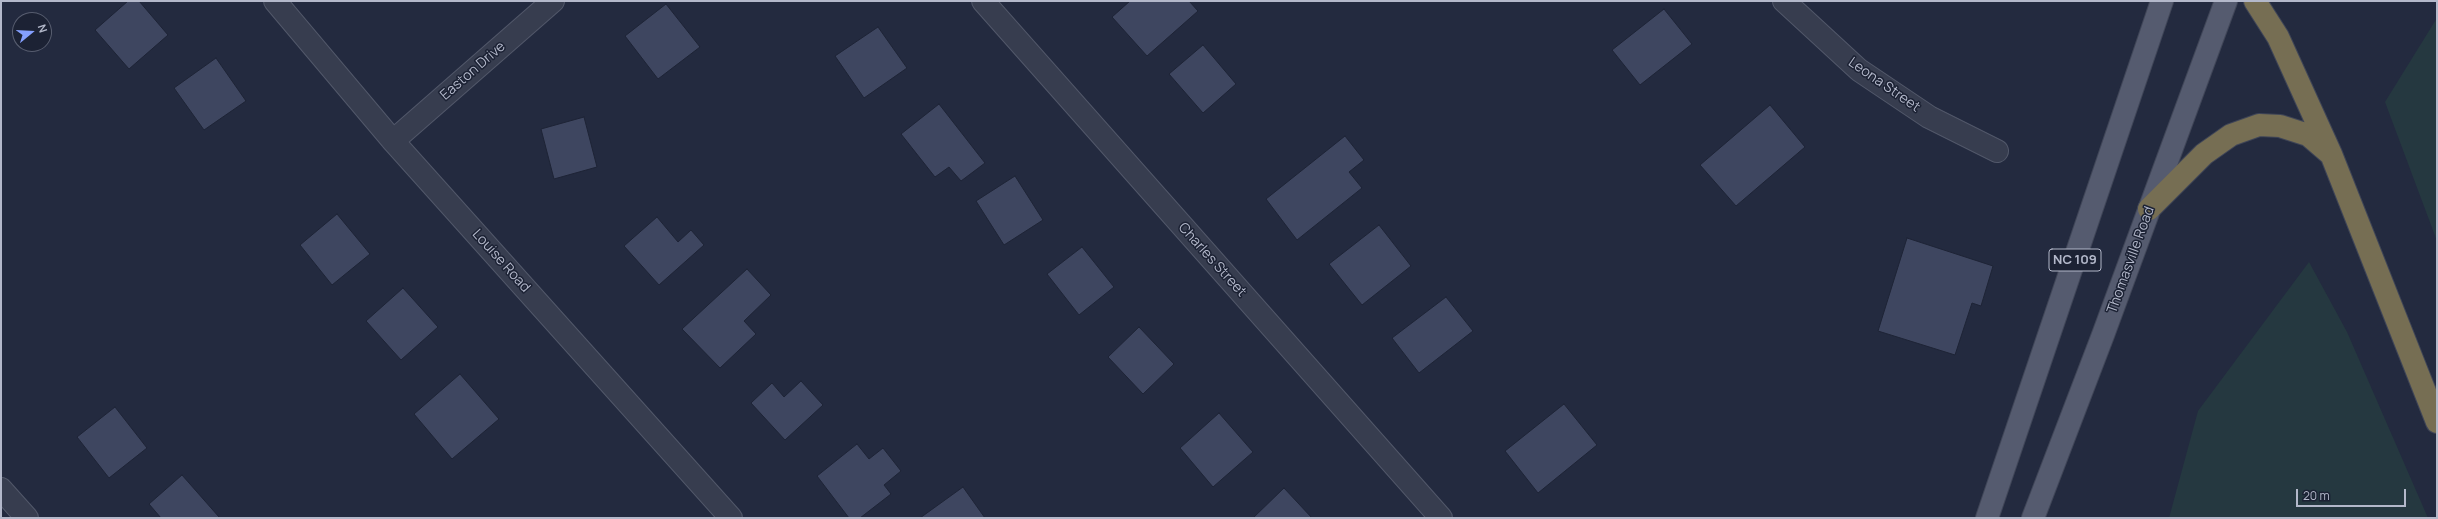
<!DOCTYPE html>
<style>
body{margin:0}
#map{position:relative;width:2438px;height:519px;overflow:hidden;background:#232a3f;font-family:Manrope,sans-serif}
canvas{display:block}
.frame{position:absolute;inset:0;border:2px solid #b3b8ca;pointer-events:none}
.north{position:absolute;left:12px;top:12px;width:40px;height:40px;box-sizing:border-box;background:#1c2234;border:1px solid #585e70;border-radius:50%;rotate:72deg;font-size:11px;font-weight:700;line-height:16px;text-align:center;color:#b3b8ca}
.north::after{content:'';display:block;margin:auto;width:14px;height:18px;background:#849ffe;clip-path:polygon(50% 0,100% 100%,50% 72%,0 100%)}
.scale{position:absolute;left:2296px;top:489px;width:110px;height:18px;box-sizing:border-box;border:2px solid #b3b8ca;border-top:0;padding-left:5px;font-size:12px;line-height:14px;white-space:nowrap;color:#b3b8ca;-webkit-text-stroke:3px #1c2234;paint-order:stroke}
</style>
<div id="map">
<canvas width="2438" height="519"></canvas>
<div class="frame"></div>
<div class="north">N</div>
<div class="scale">20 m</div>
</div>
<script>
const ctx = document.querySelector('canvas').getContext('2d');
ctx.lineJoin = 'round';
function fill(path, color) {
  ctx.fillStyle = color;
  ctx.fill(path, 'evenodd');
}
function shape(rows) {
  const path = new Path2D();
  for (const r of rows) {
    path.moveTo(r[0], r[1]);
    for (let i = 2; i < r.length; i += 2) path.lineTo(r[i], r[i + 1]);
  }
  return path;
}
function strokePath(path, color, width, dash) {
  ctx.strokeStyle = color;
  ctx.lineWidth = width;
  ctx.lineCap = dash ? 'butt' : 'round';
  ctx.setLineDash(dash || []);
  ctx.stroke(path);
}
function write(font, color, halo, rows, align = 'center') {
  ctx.font = font + ' Manrope,sans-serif';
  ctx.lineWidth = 3;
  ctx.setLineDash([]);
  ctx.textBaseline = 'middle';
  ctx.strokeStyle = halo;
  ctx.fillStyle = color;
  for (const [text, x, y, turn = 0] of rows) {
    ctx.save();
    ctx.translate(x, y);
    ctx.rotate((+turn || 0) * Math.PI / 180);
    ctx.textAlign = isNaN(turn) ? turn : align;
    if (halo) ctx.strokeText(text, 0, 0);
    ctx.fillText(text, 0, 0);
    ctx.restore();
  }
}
fill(shape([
 [2437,18,2437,241,2385,102],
 [2309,262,2347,332,2428,518,2169,518,2198,411]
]), '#253840');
const building = shape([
 [128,1,139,1,168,35,129,69,95,30,128,1],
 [1130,1,1189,1,1198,11,1147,56,1112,17,1130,1],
 [666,4,700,47,658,79,625,36,666,4],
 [1664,9,1692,44,1640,85,1612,50,1664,9],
 [878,27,907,68,864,98,835,56,878,27],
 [1203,45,1236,84,1203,113,1169,74,1203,45],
 [216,58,246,101,204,130,174,88,216,58],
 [939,104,985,163,961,181,949,167,935,177,901,134,939,104],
 [1770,105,1805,147,1736,206,1700,165,1770,105],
 [584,117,597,167,554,179,541,129,584,117],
 [1345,136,1364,160,1349,172,1362,188,1297,240,1266,199,1345,136],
 [1015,176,1043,220,1004,245,976,201,1015,176],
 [337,214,370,254,332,285,300,245,337,214],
 [657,217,678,242,691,230,704,245,659,285,624,246,657,217],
 [1379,225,1411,266,1362,305,1329,264,1379,225],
 [1907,238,1993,266,1981,306,1972,303,1955,355,1878,331,1907,238],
 [1082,247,1114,287,1079,315,1047,274,1082,247],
 [747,269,771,295,744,321,756,334,720,368,682,329,747,269],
 [403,288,438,327,401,360,366,321,403,288],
 [1446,297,1473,331,1419,373,1392,338,1446,297],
 [1139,327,1174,364,1143,394,1108,357,1139,327],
 [460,374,499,419,452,459,414,414,460,374],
 [801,381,823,405,785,440,751,403,772,383,784,397,801,381],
 [1564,404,1597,445,1538,493,1505,451,1564,404],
 [115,407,147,448,109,478,77,437,115,407],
 [1219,413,1253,452,1213,487,1180,448,1219,413],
 [857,444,869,459,883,448,901,471,884,485,891,494,860,518,849,518,817,476,857,444],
 [182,475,219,517,218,518,161,518,149,504,182,475],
 [963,487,985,518,920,518,963,487],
 [1284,488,1312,518,1253,518,1284,488]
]);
fill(building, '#3e4660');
strokePath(building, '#1e2436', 1);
const minor = shape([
 [275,1,393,141,731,518],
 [983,1,1441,518],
 [1784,1,1859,70,1929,117,1997,151],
 [393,141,553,1],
 [1,489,27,518]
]);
const primary = shape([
 [1987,518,2162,1],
 [2033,518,2103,335,2226,1]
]);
const motorway = shape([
 [2255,1,2278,37,2331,154,2437,422],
 [2149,209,2204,154,2231,135,2259,125,2280,126,2308,135,2329,153]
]);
strokePath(minor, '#52586a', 24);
strokePath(primary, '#404658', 24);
strokePath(motorway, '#3f4557', 24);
strokePath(minor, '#373d4f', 22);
strokePath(primary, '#555b6f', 22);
strokePath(motorway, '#766e53', 22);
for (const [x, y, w] of [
 [2075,260,52]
]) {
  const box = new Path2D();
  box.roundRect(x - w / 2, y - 11, w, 22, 3);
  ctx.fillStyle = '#1c2234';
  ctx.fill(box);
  strokePath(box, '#b3b8ca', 1);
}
write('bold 13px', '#b3b8ca', null, [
 ["NC 109",2075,260]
]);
write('14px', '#b3b8ca', '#1c2234', [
 ["Easton Drive",473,71,-41],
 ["Leona Street",1884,85,35],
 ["Charles Street",1212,260,48],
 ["Thomasville Road",2131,260,-70],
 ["Louise Road",501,261,48]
]);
</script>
